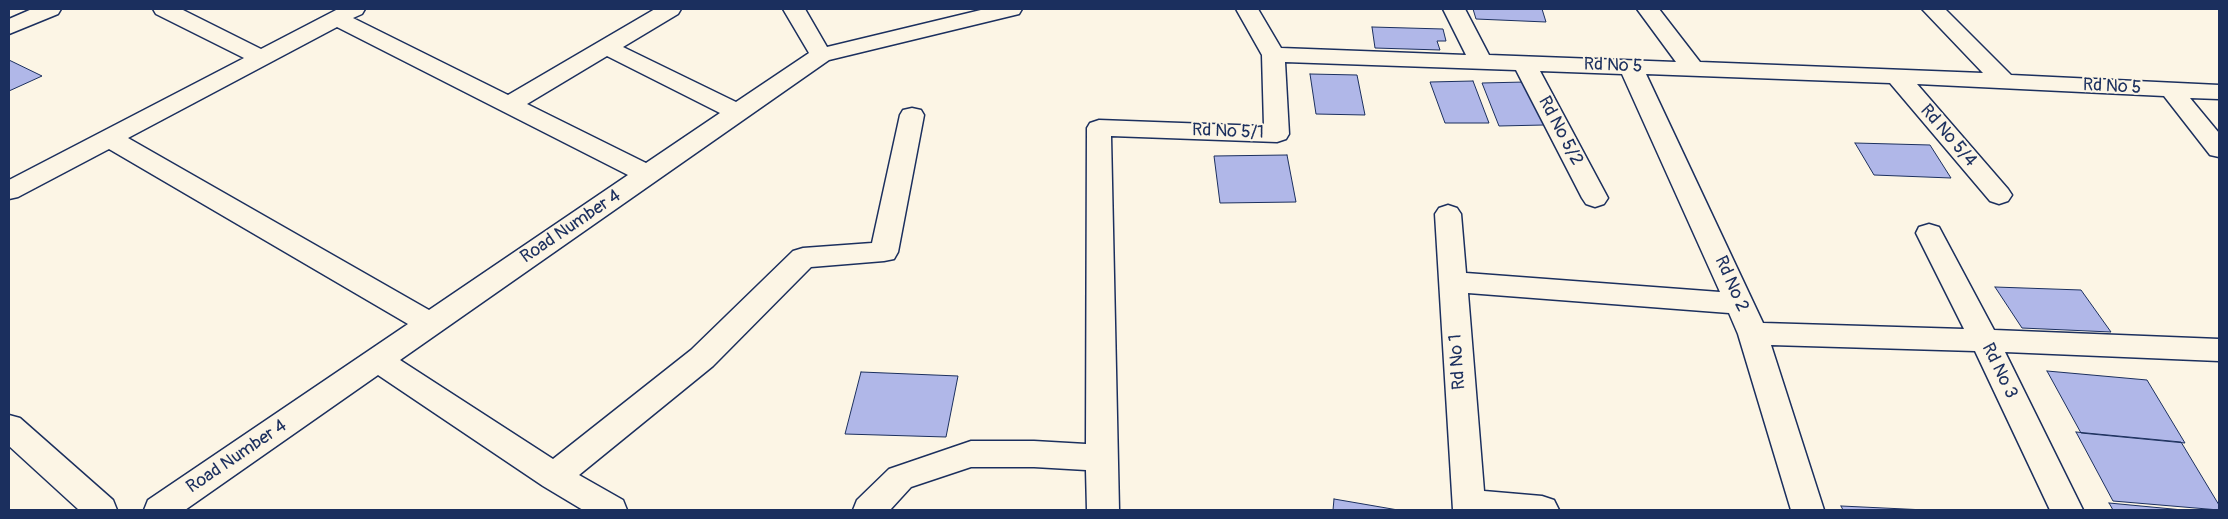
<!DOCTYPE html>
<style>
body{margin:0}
#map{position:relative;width:2228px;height:519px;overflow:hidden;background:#fcf5e5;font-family:Pangolin,sans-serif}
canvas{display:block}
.frame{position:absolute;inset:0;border:10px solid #1b2f5e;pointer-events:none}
</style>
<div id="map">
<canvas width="2228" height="519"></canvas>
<div class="frame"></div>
</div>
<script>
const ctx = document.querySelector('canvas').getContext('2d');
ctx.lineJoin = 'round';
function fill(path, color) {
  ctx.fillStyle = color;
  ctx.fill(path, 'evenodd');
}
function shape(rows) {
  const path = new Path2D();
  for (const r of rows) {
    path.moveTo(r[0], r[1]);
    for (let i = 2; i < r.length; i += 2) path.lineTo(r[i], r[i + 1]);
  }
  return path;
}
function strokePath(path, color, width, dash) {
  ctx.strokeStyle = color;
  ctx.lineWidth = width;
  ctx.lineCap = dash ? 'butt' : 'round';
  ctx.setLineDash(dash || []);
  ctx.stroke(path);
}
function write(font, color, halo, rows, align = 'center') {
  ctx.font = font + ' Pangolin,sans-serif';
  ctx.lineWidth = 4;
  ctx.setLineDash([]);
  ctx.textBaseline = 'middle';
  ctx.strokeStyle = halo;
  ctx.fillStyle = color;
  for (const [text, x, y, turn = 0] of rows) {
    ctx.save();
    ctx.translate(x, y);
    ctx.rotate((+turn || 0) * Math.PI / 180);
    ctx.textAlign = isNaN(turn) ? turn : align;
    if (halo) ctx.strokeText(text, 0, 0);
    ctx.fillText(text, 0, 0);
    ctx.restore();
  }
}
const building = shape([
 [1473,9,1542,9,1546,22,1476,19,1473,9],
 [1372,27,1443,29,1446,41,1437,41,1440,50,1375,48,1372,27],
 [9,60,42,76,9,91,9,60],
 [1310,74,1357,75,1365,115,1316,114,1310,74],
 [1473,81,1489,123,1445,123,1430,82,1473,81],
 [1525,82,1544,125,1499,126,1482,83,1525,82],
 [1855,143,1930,145,1951,178,1874,175,1855,143],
 [1287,155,1296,202,1220,203,1214,156,1287,155],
 [1995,287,2081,290,2111,332,2022,328,1995,287],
 [2047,371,2147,380,2185,443,2081,433,2047,371],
 [861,372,958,376,946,437,845,434,861,372],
 [2076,432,2181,442,2219,505,2219,510,2113,501,2076,432],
 [1334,499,1398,510,1333,510,1334,499],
 [2109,503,2183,510,2113,510,2109,503],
 [1841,506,1926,510,1843,510,1841,506]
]);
fill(building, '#b0b7e8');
strokePath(building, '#1b2f5e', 1);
const minor = shape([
 [32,9,61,9,58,14,9,34,9,19,32,9],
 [153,9,181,9,261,49,338,9,365,9,362,14,353,18,508,95,655,9,681,9,678,14,623,47,736,102,809,53,783,9,805,9,827,47,985,9,1022,9,1019,14,829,60,400,360,553,459,691,350,793,251,803,248,872,243,900,115,903,110,912,108,921,110,924,115,898,252,894,259,884,261,811,267,713,366,579,475,623,500,627,510,583,510,543,486,378,375,185,510,144,510,148,500,408,324,109,149,18,197,9,199,9,180,244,58,156,14,153,9],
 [337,27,628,175,429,310,128,138,337,27],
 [607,56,720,113,646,163,527,104,607,56],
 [1236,9,1258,9,1281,48,1466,55,1443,9,1465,9,1489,55,1676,62,1637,9,1659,9,1700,62,1983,73,1922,9,1945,9,2011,75,2219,85,2219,99,2190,98,2219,133,2219,157,2210,155,2164,96,1917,84,2008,189,2012,195,2008,201,1999,204,1990,201,1890,83,1646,74,1763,323,1964,329,1916,233,1919,227,1929,224,1939,227,1994,330,2219,339,2219,361,2005,352,2083,510,2050,510,1975,351,1771,345,1824,510,1791,510,1738,334,1729,313,1468,293,1484,491,1542,496,1554,500,1559,510,1453,510,1435,214,1439,208,1448,205,1457,208,1461,214,1466,273,1720,292,1622,74,1540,71,1608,198,1604,204,1595,207,1586,204,1582,198,1516,70,1285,62,1289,134,1286,139,1277,142,1111,136,1119,510,1087,510,1086,470,1034,467,971,467,911,487,890,510,853,510,857,500,889,469,971,441,1034,441,1086,444,1087,128,1090,123,1099,120,1264,126,1262,55,1236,9],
 [9,415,20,418,113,500,117,510,79,510,9,446,9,415]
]);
strokePath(minor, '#1b2f5e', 3);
fill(minor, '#fcf5e5');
write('18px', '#1b2f5e', '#fcf5e5', [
 ["Rd No 5",1613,66,2],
 ["Rd No 5",2112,87,3],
 ["Rd No 5/2",1560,131,62],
 ["Rd No 5/1",1228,132,2],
 ["Rd No 5/4",1948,136,49],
 ["Road Number 4",571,227,-34],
 ["Rd No 2",1731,284,66],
 ["Rd No 1",1458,362,-94],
 ["Rd No 3",1999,371,64],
 ["Road Number 4",237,457,-34]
]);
</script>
